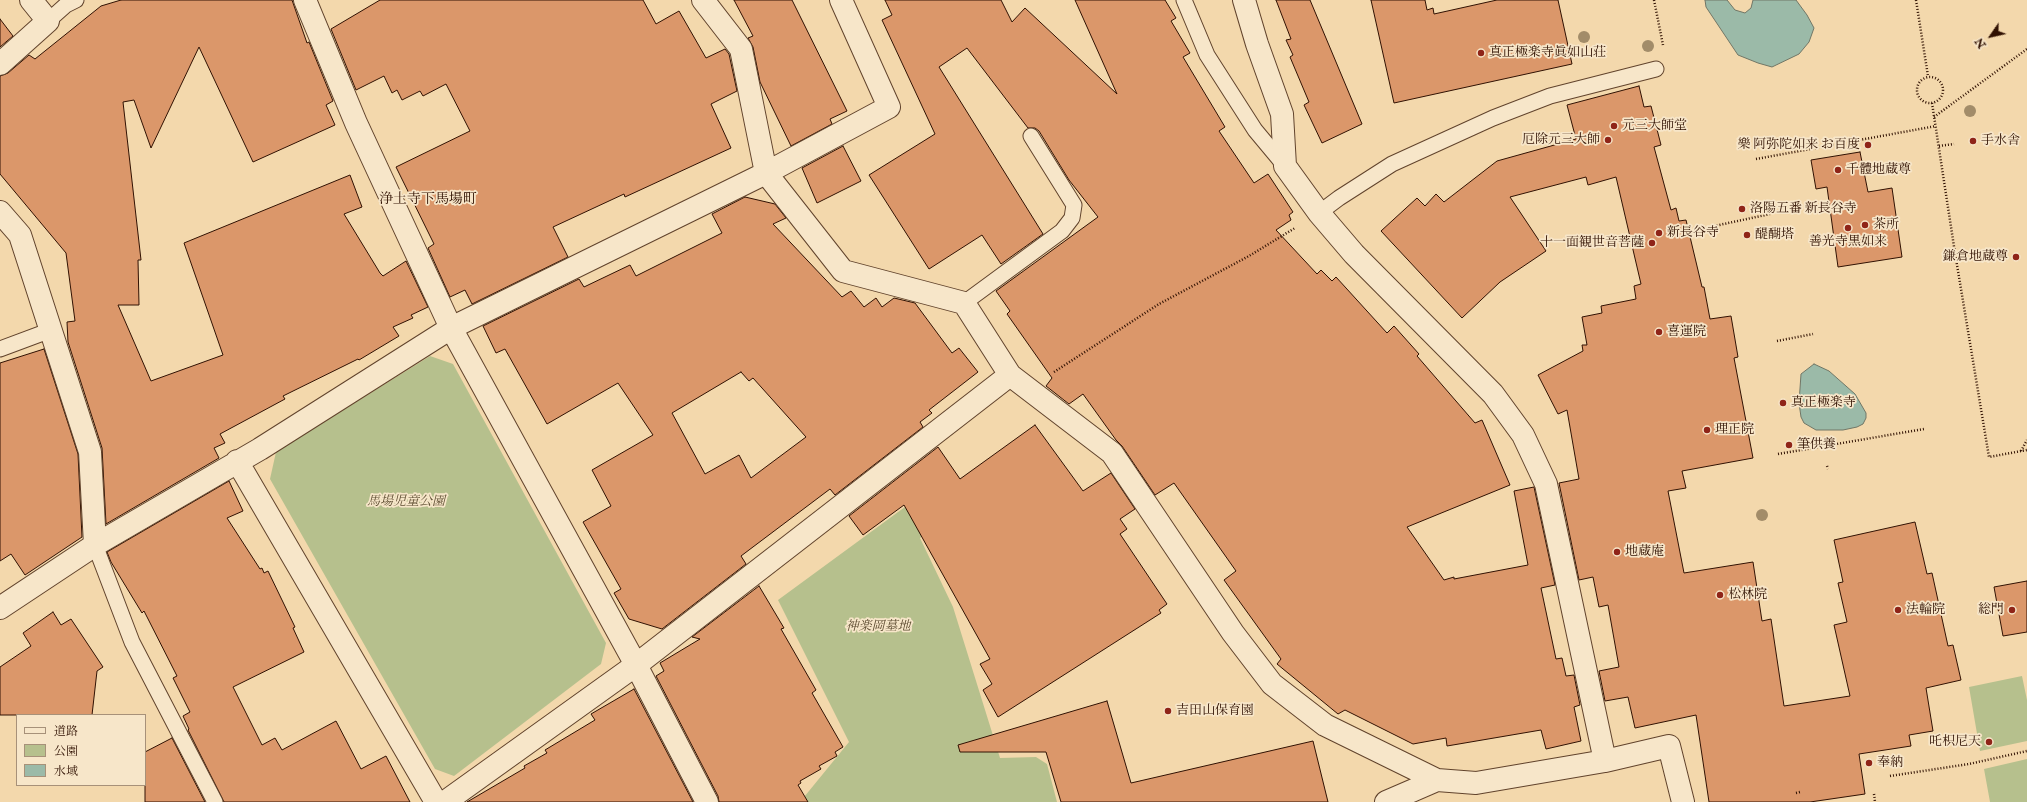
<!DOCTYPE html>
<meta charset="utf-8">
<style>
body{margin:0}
#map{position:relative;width:2027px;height:802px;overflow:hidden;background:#f3d8ac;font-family:"IM FELL Double Pica","Noto Serif JP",serif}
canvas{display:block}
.legend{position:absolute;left:16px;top:714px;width:130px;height:72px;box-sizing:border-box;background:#f7e6c9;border:1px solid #a79179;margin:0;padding:5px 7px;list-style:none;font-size:12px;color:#301102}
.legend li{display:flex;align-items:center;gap:8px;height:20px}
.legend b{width:20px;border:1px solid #a79179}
.north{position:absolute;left:1971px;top:16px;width:40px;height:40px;-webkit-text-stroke:3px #f7e6c9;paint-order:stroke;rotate:236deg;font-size:11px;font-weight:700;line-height:16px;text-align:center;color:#301102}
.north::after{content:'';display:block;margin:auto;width:14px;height:18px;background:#301102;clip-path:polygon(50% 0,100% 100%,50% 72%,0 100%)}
</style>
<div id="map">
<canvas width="2027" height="802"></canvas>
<ul class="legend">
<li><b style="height:5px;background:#f7e6c9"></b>道路</li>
<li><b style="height:11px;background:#b6c08d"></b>公園</li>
<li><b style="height:11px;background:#9bbaa8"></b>水域</li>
</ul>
<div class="north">N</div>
</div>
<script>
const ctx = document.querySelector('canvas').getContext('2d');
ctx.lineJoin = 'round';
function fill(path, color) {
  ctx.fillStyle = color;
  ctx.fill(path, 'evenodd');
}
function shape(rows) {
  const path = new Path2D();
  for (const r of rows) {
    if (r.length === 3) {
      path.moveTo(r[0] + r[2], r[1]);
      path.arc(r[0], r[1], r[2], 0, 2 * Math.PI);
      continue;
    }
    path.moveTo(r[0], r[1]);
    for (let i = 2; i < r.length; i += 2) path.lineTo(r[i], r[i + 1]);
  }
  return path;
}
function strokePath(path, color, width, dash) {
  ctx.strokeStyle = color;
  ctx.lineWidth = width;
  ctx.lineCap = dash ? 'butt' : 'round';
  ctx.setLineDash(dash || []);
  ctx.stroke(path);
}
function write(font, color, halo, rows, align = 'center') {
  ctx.font = font + ' "IM FELL Double Pica","Noto Serif JP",serif';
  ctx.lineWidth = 3.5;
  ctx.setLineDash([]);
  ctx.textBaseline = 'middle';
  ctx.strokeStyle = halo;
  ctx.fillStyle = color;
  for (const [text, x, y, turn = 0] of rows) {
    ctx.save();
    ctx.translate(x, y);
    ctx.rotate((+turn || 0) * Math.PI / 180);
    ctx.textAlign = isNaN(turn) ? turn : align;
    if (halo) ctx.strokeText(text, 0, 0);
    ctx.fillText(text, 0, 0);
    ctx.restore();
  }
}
fill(shape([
 [430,356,453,364,606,643,601,664,454,776,435,769,270,479,276,452],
 [909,504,928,532,920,538,953,607,1000,758,1036,757,1047,764,1057,802,800,802,849,742,778,600],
 [2022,676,2027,700,2027,741,1980,751,1969,687],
 [2027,759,2027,802,1990,802,1984,769]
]), '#b6c08d');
const water = shape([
 [1705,0,1727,0,1735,10,1745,13,1751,8,1753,0,1796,0,1807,15,1814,28,1809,42,1799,54,1772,67,1758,63,1738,55,1706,7,1705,0],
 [1814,364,1829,371,1855,394,1866,413,1866,418,1863,424,1857,427,1843,430,1816,430,1804,423,1801,417,1799,403,1801,374,1814,364]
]);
fill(water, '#9bbaa8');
strokePath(water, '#707666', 1);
const building = shape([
 [121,0,292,0,307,43,309,42,333,101,326,105,335,125,253,162,199,47,151,148,134,100,123,102,141,260,138,260,139,305,118,305,151,381,223,355,184,243,350,175,362,207,344,214,380,273,383,276,406,261,428,307,411,315,413,318,393,327,399,336,359,360,358,359,283,396,285,399,220,434,225,443,214,448,219,458,106,524,102,448,68,342,67,322,75,321,66,253,0,174,0,76,8,73,29,55,35,59,101,6,121,0],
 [380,0,643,0,656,24,679,11,706,58,725,49,729,54,737,91,711,104,731,148,625,197,624,194,553,227,568,257,472,304,465,290,450,297,428,248,434,244,396,167,470,131,446,84,423,96,420,91,402,100,397,90,392,93,384,76,356,90,331,29,380,0],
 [734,0,792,0,847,111,830,119,832,124,791,146,760,82,753,47,748,38,753,36,734,0],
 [885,0,1001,0,1012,22,1025,8,1117,94,1075,0,1165,0,1176,18,1171,21,1190,53,1183,57,1225,127,1219,131,1254,183,1268,174,1293,212,1289,215,1291,220,1276,230,1317,274,1321,270,1332,281,1336,277,1387,333,1394,326,1419,354,1417,356,1475,423,1482,420,1510,485,1407,527,1444,580,1454,577,1454,579,1528,565,1514,491,1534,487,1555,585,1541,588,1556,659,1562,658,1566,676,1574,675,1580,705,1574,707,1581,741,1546,749,1541,730,1447,746,1446,738,1413,744,1345,710,1338,714,1277,664,1281,659,1224,580,1236,571,1174,483,1155,495,1122,446,1116,440,1083,394,1069,404,1046,386,1052,378,1007,314,1010,311,996,291,1098,217,1069,180,1039,131,1035,128,1028,128,967,48,939,67,1043,234,1001,264,982,235,929,269,869,175,935,134,882,20,892,15,885,0],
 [1276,0,1310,0,1362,124,1322,143,1304,105,1309,102,1290,57,1293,55,1286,40,1291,39,1276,0],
 [1371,0,1425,0,1427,10,1433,8,1434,14,1497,0,1558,0,1572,64,1394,103,1371,0],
 [0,19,13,36,0,47,0,19],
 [1639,86,1644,107,1651,106,1661,145,1654,147,1671,210,1676,208,1679,221,1686,220,1702,287,1704,287,1710,319,1731,316,1738,357,1734,358,1753,458,1682,471,1686,488,1668,491,1684,573,1753,562,1762,621,1771,619,1784,706,1850,696,1834,625,1847,622,1838,583,1843,582,1834,540,1915,522,1927,574,1932,573,1948,646,1953,645,1961,680,1926,688,1933,731,1909,735,1911,746,1859,754,1865,794,1810,802,1709,802,1696,715,1635,728,1628,697,1605,701,1599,671,1619,667,1608,605,1599,607,1593,577,1579,580,1559,483,1579,479,1567,410,1558,414,1538,375,1583,351,1582,345,1587,345,1582,317,1602,313,1601,306,1636,299,1634,286,1641,284,1616,177,1588,185,1586,177,1510,197,1546,251,1500,282,1462,318,1381,231,1417,198,1425,206,1436,194,1444,202,1497,161,1576,139,1567,105,1639,86],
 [843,146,861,181,817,203,802,168,843,146],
 [1860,152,1868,192,1892,188,1902,257,1838,267,1827,187,1816,189,1811,160,1860,152],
 [745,197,775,204,786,218,773,224,842,297,851,291,864,307,876,298,882,307,894,298,915,303,952,353,959,348,978,372,929,410,932,413,920,422,923,427,835,495,830,489,741,556,746,564,662,629,629,619,614,593,621,589,583,522,611,506,592,470,653,435,618,383,547,424,505,349,496,353,483,326,579,279,584,287,630,265,636,276,722,233,712,214,745,197],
 [741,372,749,381,753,378,806,437,751,478,739,455,705,474,672,413,741,372],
 [44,349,78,454,82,537,25,575,11,554,0,561,0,363,44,349],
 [1035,425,1083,491,1111,473,1135,509,1120,519,1127,529,1120,534,1167,604,1159,610,1161,613,998,717,983,690,992,684,980,664,990,659,904,505,863,535,849,516,938,447,960,479,1035,425],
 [229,481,243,511,227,518,260,569,262,568,264,573,268,571,295,627,293,628,304,652,233,687,262,745,275,738,282,750,336,721,361,769,386,756,410,802,224,802,188,730,189,729,183,716,190,712,173,678,177,676,144,611,142,613,111,562,107,552,229,481],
 [2027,581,2027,632,2003,636,1994,587,2027,581],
 [759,586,784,628,781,629,816,690,812,693,843,747,835,752,837,756,819,766,821,769,800,781,801,783,798,785,808,802,719,802,718,796,656,676,664,671,660,663,700,639,692,637,759,586],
 [53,612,61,625,71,619,103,667,97,671,92,715,0,715,0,667,31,646,23,633,53,612],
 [634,689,693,802,467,802,525,768,524,766,547,753,545,750,595,720,591,714,634,689],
 [1107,701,1131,783,1313,741,1328,802,1061,802,1046,752,960,752,958,745,1107,701],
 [172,738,205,802,145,802,145,752,172,738]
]);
fill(building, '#db976a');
strokePath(building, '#301102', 1);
const lane = shape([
 [1184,0,1207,55,1255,130,1285,166],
 [48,21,66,5,76,0],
 [1319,213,1339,198,1392,164,1493,118,1550,96,1656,69],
 [964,303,1062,231,1072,218,1074,205,1031,136],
 [0,349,51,330],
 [95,545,132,642,215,802]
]);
const street = shape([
 [305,0,356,123,451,328,636,665,707,802],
 [703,0,741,49,766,173,843,271,964,303,1010,375,1112,453,1233,633,1272,684,1325,725,1437,780,1476,783,1605,761,1546,484,1523,435,1493,394,1354,254,1319,213,1285,166,1282,114,1257,44,1244,0],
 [0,64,48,21,31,0],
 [0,212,20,235,90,452,95,545],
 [237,461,436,802],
 [0,608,95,545,260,449,451,328,766,173,889,107,841,0],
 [1605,761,1669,746,1683,802],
 [445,802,636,665,1010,375],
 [1386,802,1437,780]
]);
strokePath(lane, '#61432c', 17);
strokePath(street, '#61432c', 24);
strokePath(shape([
 [1654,0,1663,45],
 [1916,0,1928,76],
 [1930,90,13],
 [1932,103,1955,253,1989,457,2027,450],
 [1934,117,2027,49],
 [1939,146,1954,144],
 [1756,159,1936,126],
 [1696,230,1770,214],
 [1777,341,1813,334],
 [1054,372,1159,304,1249,256,1295,228],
 [2021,451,2027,440],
 [1778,454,1924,429],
 [1827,466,1828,469],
 [1890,776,1969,764,2027,751],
 [1796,793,1800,792],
 [1874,794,1875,802]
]), '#301102', 2.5, [1, 2]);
strokePath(lane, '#f7e6c9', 15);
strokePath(street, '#f7e6c9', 22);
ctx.fillStyle = '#a28c69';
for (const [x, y] of [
 [1584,37],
 [1648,46],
 [1970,111],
 [1762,515]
]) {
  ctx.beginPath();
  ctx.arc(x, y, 6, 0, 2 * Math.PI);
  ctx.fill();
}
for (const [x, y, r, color] of [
 [1481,53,4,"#8f2418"],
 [1614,126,4,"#8f2418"],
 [1608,140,4,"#8f2418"],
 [1973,141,4,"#8f2418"],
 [1868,145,4,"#8f2418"],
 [1838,170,4,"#8f2418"],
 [1742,209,4,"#8f2418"],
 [1865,225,4,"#8f2418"],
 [1848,228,4,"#8f2418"],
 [1659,233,4,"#8f2418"],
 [1747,235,4,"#8f2418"],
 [1652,243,4,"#8f2418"],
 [2016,257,4,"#8f2418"],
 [1659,332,4,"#8f2418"],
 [1783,403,4,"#8f2418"],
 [1707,430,4,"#8f2418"],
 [1789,445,4,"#8f2418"],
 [1617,552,4,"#8f2418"],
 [1720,595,4,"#8f2418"],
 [1898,610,4,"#8f2418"],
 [2012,610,4,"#8f2418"],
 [1168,711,4,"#8f2418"],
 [1989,742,4,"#8f2418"],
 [1869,763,4,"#8f2418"]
]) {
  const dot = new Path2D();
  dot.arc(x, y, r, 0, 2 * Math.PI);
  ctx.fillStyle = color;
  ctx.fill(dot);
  strokePath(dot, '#f7e6c9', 1.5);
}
write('13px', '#301102', '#f7e6c9', [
 ["真正極楽寺眞如山荘",1489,53],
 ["元三大師堂",1622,126],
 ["厄除元三大師",1600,140,"right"],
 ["手水舎",1981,141],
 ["樂 阿弥陀如来 お百度",1860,145,"right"],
 ["千體地蔵尊",1846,170],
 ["洛陽五番 新長谷寺",1750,209],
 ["茶所",1873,225],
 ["新長谷寺",1667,233],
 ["醍醐塔",1755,235],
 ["善光寺黒如来",1848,242,"center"],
 ["十一面観世音菩薩",1644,243,"right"],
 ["鎌倉地蔵尊",2008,257,"right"],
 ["喜運院",1667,332],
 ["真正極楽寺",1791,403],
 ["理正院",1715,430],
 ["筆供養",1797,445],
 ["地蔵庵",1625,552],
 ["松林院",1728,595],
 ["法輪院",1906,610],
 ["総門",2004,610,"right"],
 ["吉田山保育園",1176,711],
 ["吒枳尼天",1981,742,"right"],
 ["奉納",1877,763]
], 'left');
write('italic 13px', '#5f4e33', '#f7e6c9', [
 ["馬場児童公園",406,502],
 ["神楽岡墓地",878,627]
]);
write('14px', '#301102', '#f7e6c9', [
 ["浄土寺下馬場町",428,200]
]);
</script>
